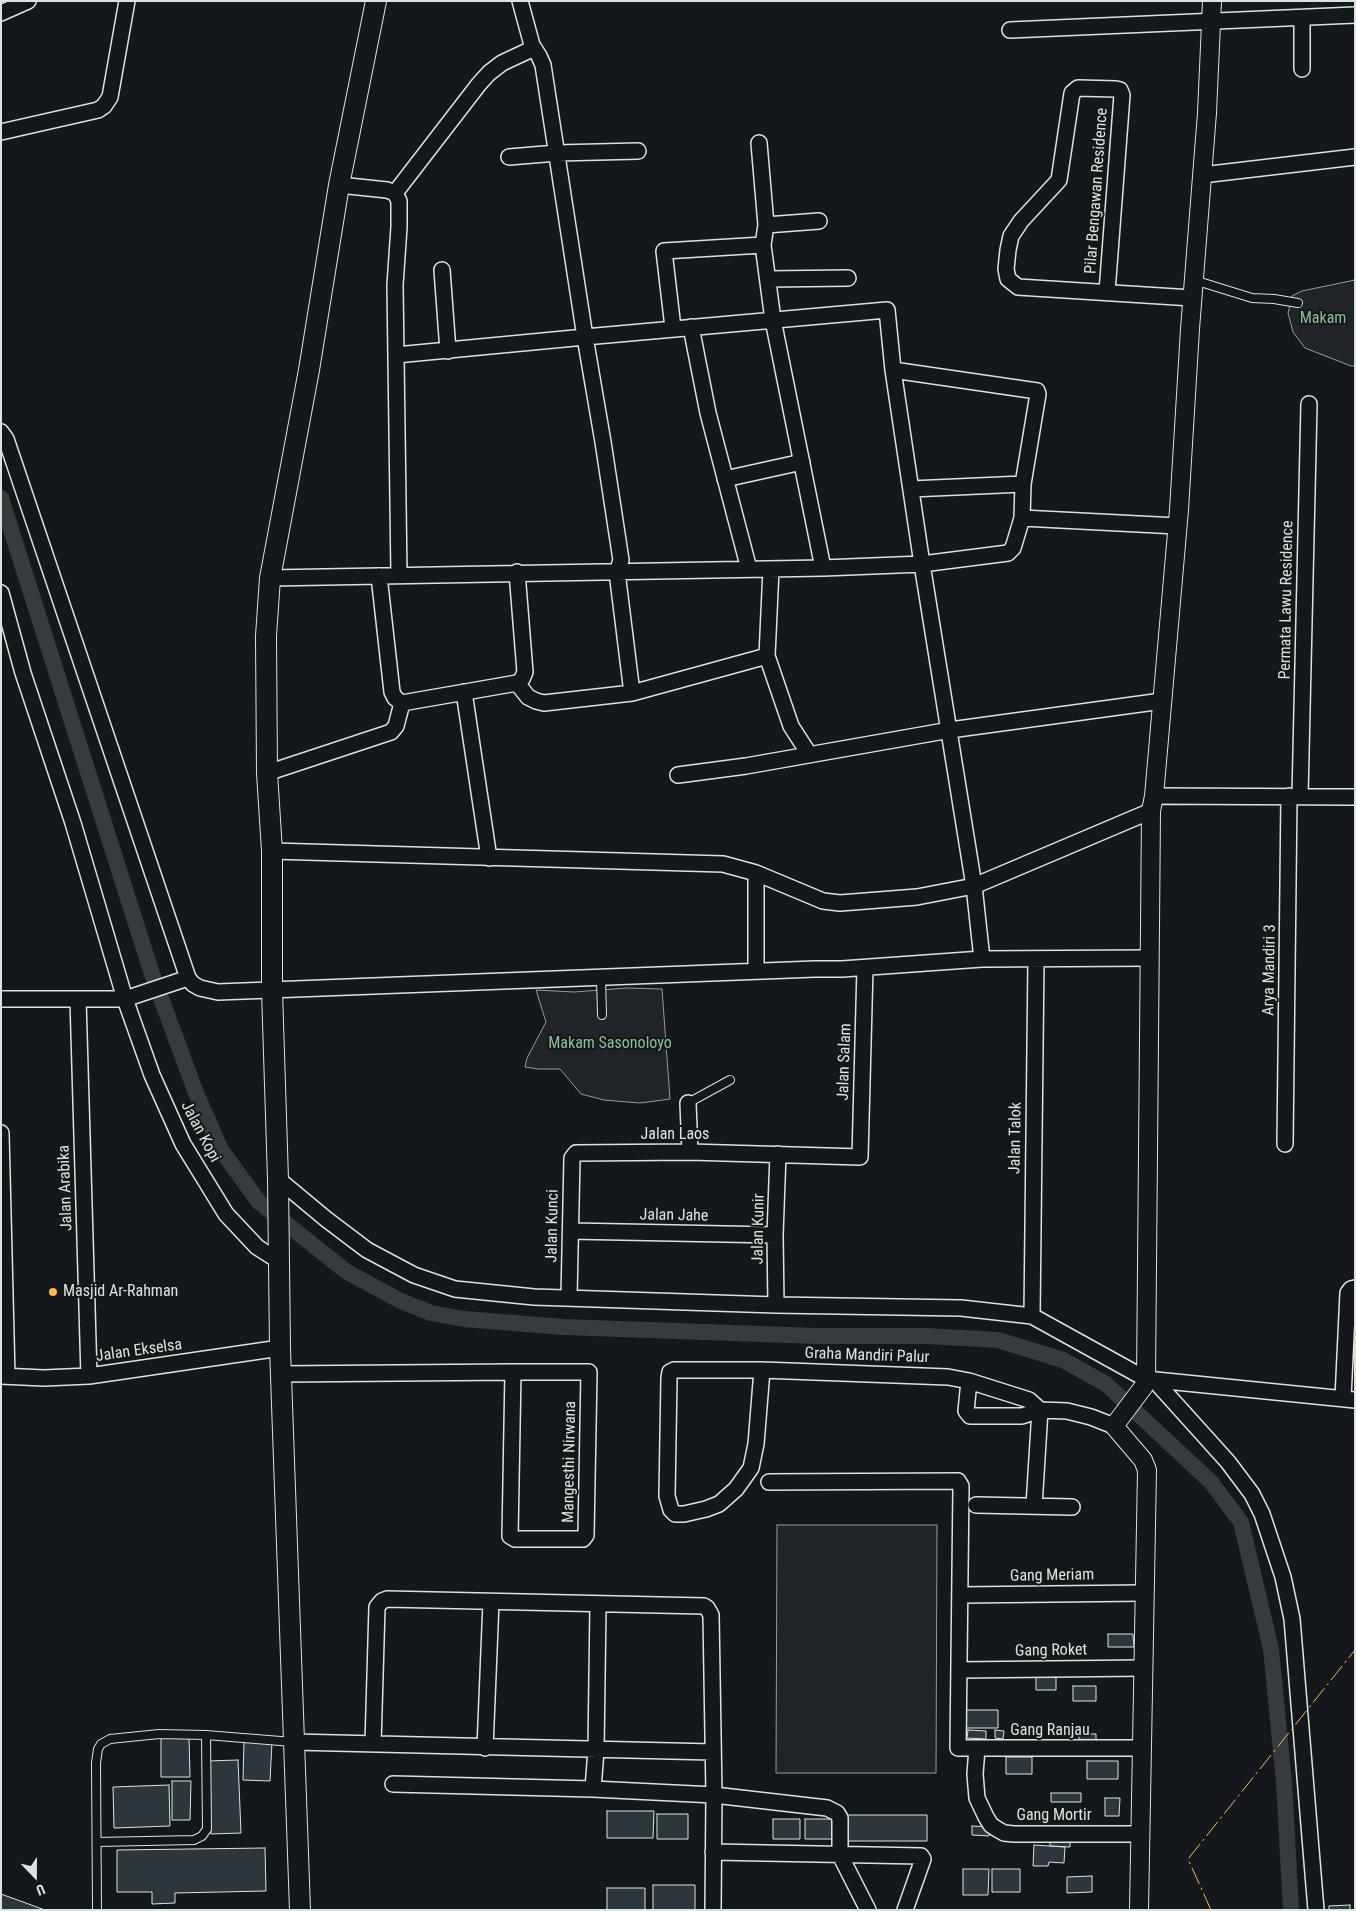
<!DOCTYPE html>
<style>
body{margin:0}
#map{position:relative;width:1356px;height:1911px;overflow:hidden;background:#14181c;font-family:"Roboto Condensed",sans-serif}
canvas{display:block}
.frame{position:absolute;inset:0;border:2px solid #d8e6dc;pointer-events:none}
.north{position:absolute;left:10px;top:1851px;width:50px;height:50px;-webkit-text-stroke:4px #14181c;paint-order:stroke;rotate:158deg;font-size:14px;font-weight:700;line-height:20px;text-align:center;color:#d8e6dc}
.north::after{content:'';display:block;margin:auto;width:18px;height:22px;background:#d8e6dc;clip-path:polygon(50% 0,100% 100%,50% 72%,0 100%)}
</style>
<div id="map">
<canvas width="1356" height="1911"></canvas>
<div class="frame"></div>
<div class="north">U</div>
</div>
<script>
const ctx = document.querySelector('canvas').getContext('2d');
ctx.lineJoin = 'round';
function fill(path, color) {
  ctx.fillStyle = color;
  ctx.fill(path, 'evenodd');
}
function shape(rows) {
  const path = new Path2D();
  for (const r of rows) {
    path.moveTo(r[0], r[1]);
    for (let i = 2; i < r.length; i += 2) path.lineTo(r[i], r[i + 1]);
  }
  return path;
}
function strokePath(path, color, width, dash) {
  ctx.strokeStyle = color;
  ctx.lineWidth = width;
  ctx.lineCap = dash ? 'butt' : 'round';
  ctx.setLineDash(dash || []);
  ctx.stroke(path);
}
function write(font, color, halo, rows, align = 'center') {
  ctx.font = font + ' "Roboto Condensed",sans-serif';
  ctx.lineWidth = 4;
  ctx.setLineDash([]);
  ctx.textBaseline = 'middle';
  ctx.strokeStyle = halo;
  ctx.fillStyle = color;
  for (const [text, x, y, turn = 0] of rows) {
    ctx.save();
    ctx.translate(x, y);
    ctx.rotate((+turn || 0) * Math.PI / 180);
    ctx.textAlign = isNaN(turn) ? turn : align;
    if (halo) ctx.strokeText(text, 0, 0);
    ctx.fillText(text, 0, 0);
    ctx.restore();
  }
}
const green = shape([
 [1355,280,1355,366,1351,366,1305,348,1293,332,1288,313,1292,296,1302,291,1355,280],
 [627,988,662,989,670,1099,640,1103,604,1100,581,1094,560,1069,538,1069,525,1067,527,1058,546,1022,536,990,574,992,627,988],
 [777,1525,937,1525,936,1773,776,1773,777,1525]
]);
fill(green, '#202428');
strokePath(green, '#939e99', 1);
strokePath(shape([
 [1,498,151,971,196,1093,221,1150,259,1202,347,1272,401,1301,431,1313,464,1319,564,1327,817,1336,926,1336,998,1340,1063,1360,1106,1384,1211,1482,1241,1522,1271,1649,1284,1782,1291,1910]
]), '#363b3e', 16);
const building = shape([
 [1108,1634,1133,1634,1134,1647,1108,1647,1108,1634],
 [1036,1677,1056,1677,1056,1690,1036,1690,1036,1677],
 [1073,1686,1096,1686,1096,1701,1073,1701,1073,1686],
 [965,1710,998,1710,998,1728,965,1728,965,1710],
 [968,1730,986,1731,986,1739,967,1738,968,1730],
 [995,1730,1004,1731,1003,1739,995,1738,995,1730],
 [1079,1734,1096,1734,1096,1743,1079,1743,1079,1734],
 [161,1737,189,1737,190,1777,161,1777,161,1737],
 [244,1741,272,1742,270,1781,243,1780,244,1741],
 [1006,1757,1032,1757,1032,1774,1006,1774,1006,1757],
 [238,1760,241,1833,211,1834,207,1761,238,1760],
 [1087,1761,1118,1761,1118,1779,1087,1779,1087,1761],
 [172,1781,191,1781,190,1820,172,1820,172,1781],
 [169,1785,170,1826,114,1828,113,1787,169,1785],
 [1051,1793,1081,1793,1081,1802,1051,1802,1051,1793],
 [1105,1798,1120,1798,1119,1816,1105,1816,1105,1798],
 [607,1811,654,1811,653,1838,607,1838,607,1811],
 [657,1814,688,1814,688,1839,657,1839,657,1814],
 [846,1815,927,1815,927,1841,846,1841,846,1815],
 [773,1819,800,1819,800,1839,773,1839,773,1819],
 [805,1819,833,1819,833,1839,805,1839,805,1819],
 [972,1826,990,1827,989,1836,972,1835,972,1826],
 [1050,1837,1070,1838,1070,1847,1050,1846,1050,1837],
 [1034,1845,1065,1847,1064,1863,1049,1862,1048,1866,1033,1866,1034,1845],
 [265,1848,266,1891,175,1893,175,1903,152,1904,152,1892,117,1892,117,1850,265,1848],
 [963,1869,989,1869,988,1895,963,1895,963,1869],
 [992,1869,1020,1869,1020,1892,992,1892,992,1869],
 [1092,1876,1092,1892,1067,1893,1067,1877,1092,1876],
 [653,1885,695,1885,695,1910,653,1910,653,1885],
 [607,1888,645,1888,645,1910,607,1910,607,1888],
 [1,1894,45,1910,1,1910,1,1894],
 [1350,1905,1350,1910,1329,1910,1329,1906,1350,1905]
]);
fill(building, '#2c363c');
strokePath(building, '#d8e6dc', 1);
const service = shape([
 [1194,280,1252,298,1274,299,1298,303],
 [601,978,602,1015],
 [688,1103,730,1080],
 [97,1842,194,1840,202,1836,207,1829,206,1735],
 [97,1910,96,1763,98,1749,101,1744,110,1739,159,1734,206,1735,293,1742]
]);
const minor = shape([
 [1,13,28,1],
 [1010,30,1355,15],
 [1302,69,1302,19],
 [1,132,98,110,104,106,110,97,127,1],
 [759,143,766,225,763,245,773,320,823,568],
 [509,157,557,153,638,151],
 [1202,175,1355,157],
 [339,185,387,190,395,193,399,201,399,227,395,285,399,575],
 [395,193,479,84,489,73,502,63,534,48],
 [766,225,819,221],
 [442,270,448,351],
 [768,279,848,278],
 [1107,292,1122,95,1120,90,1116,89,1078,88,1072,93,1059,180,1021,221,1011,236,1008,250,1006,269,1008,279,1018,287,1192,298],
 [691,327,708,413,749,569],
 [673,328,664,251,763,245],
 [396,355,585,337,543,65,539,56,532,45,520,1],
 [893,370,1037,391,1038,394,1023,484,1022,518],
 [1,432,6,439,188,978],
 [725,479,802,462],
 [911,489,1023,484],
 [771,569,767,656,791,726,809,754],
 [379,576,392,692,395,698,402,703,517,683,522,679,525,672,517,572],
 [270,578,823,568,922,564,1008,553,1013,548,1022,518,1177,526],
 [1,593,23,673,73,823,125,999,152,1075,183,1144,226,1214,257,1247,271,1256,278,1258],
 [517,683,528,697,536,701,544,703,632,693,767,656],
 [464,692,489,858],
 [632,693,617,572,621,560,603,442,585,337,887,310,893,370,922,564,974,886,982,959],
 [267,773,391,732,396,726,402,703],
 [678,775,746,766,950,730,1162,701],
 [1154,796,1355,797],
 [1300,796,1309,404],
 [272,851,723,864,756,873,823,901,840,903,917,897,974,886,1151,811],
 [756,873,756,971],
 [1,999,125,999,188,978,193,984,200,988,218,992,815,969,842,969,982,959,1149,958],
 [78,999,89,1376],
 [688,1103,690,1152],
 [1,1133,7,1376],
 [1285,1144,1289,796],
 [278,1179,326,1219,367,1250,414,1275,455,1289,534,1297,776,1305,961,1308,1032,1316,1146,1379,1355,1400],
 [571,1231,775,1235],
 [569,1297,572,1158,576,1153,690,1152,860,1157,865,968],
 [776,1305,775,1235,778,1154],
 [1032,1316,1036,959],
 [762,1370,756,1444,751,1468,736,1489,719,1504,706,1509,684,1514,675,1514,671,1510,667,1496,669,1378,670,1372,674,1370,762,1370,948,1377,969,1381,1029,1400,1040,1410,1067,1411,1091,1417,1114,1426],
 [281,1374,513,1372,589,1372,586,1535,583,1539,515,1539,510,1536,513,1372],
 [1,1376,44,1378,89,1376,280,1348],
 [969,1381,966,1411,970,1416,1022,1416,1040,1410,1034,1506],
 [1155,1381,1228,1462,1252,1494,1262,1514,1283,1577,1292,1619,1316,1910],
 [1343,1398,1348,1293,1351,1289,1355,1288],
 [769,1482,958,1481,961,1486,958,1748,1142,1748],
 [976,1505,1072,1507],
 [961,1595,1143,1593],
 [959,1670,1143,1668],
 [294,1742,713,1752],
 [373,1744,377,1607,382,1601,387,1599,704,1606,707,1608,711,1615,714,1795,713,1910],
 [485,1748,491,1602],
 [977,1748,975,1774,977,1798,986,1817,991,1825,997,1829,1004,1833,1014,1834,1140,1834],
 [393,1784,593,1789,714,1795,827,1808,837,1813,840,1818,840,1855,868,1910],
 [593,1789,596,1750,598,1605],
 [713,1852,921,1856,923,1859,905,1910]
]);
const tertiary = shape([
 [1139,1910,1147,1470,1143,1460,1114,1426,1144,1386,1146,1379,1151,811,1154,796,1179,510,1190,329,1207,113,1212,1]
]);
const secondary = shape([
 [300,1910,280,1348,278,1179,272,991,272,851,267,773,266,636,270,578,309,370,339,185,376,1]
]);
strokePath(service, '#d8e6dc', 10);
strokePath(minor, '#d8e6dc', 18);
strokePath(tertiary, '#d8e6dc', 20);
strokePath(secondary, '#d8e6dc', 22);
strokePath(service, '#14181c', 8);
strokePath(minor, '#14181c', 15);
strokePath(tertiary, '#14181c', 18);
strokePath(secondary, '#14181c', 20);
strokePath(shape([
 [1211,1910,1188,1859,1355,1650]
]), '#ffb74d', 1, [18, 4, 2.5, 4]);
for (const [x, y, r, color] of [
 [53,1292,5,"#ffb74d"]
]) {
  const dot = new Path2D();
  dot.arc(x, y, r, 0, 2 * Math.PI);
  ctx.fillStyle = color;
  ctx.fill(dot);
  strokePath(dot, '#14181c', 2);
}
write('16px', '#d8e6dc', '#14181c', [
 ["Pilar Bengawan Residence",1097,191,-86],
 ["Permata Lawu Residence",1287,600,-89],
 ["Arya Mandiri 3",1270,970,-89],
 ["Jalan Salam",845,1062,-88],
 ["Jalan Kopi",200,1132,62],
 ["Jalan Laos",675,1135],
 ["Jalan Talok",1016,1138,-89],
 ["Jalan Arabika",66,1188,-92],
 ["Jalan Jahe",674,1216,1],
 ["Jalan Kunci",553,1226,-89],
 ["Jalan Kunir",759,1229,-89],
 ["Jalan Ekselsa",139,1351,-8],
 ["Graha Mandiri Palur",867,1356,2],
 ["Mangesthi Nirwana",570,1462,-89],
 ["Gang Meriam",1052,1576,-1],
 ["Gang Roket",1051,1651,-1],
 ["Gang Ranjau",1050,1731],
 ["Gang Mortir",1054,1816]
]);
write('16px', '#8ac095', '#14181c', [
 ["Makam",1323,319],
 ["Makam Sasonoloyo",610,1044]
]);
write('16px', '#d8e6dc', '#14181c', [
 ["Masjid Ar-Rahman",63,1292]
], 'left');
</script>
